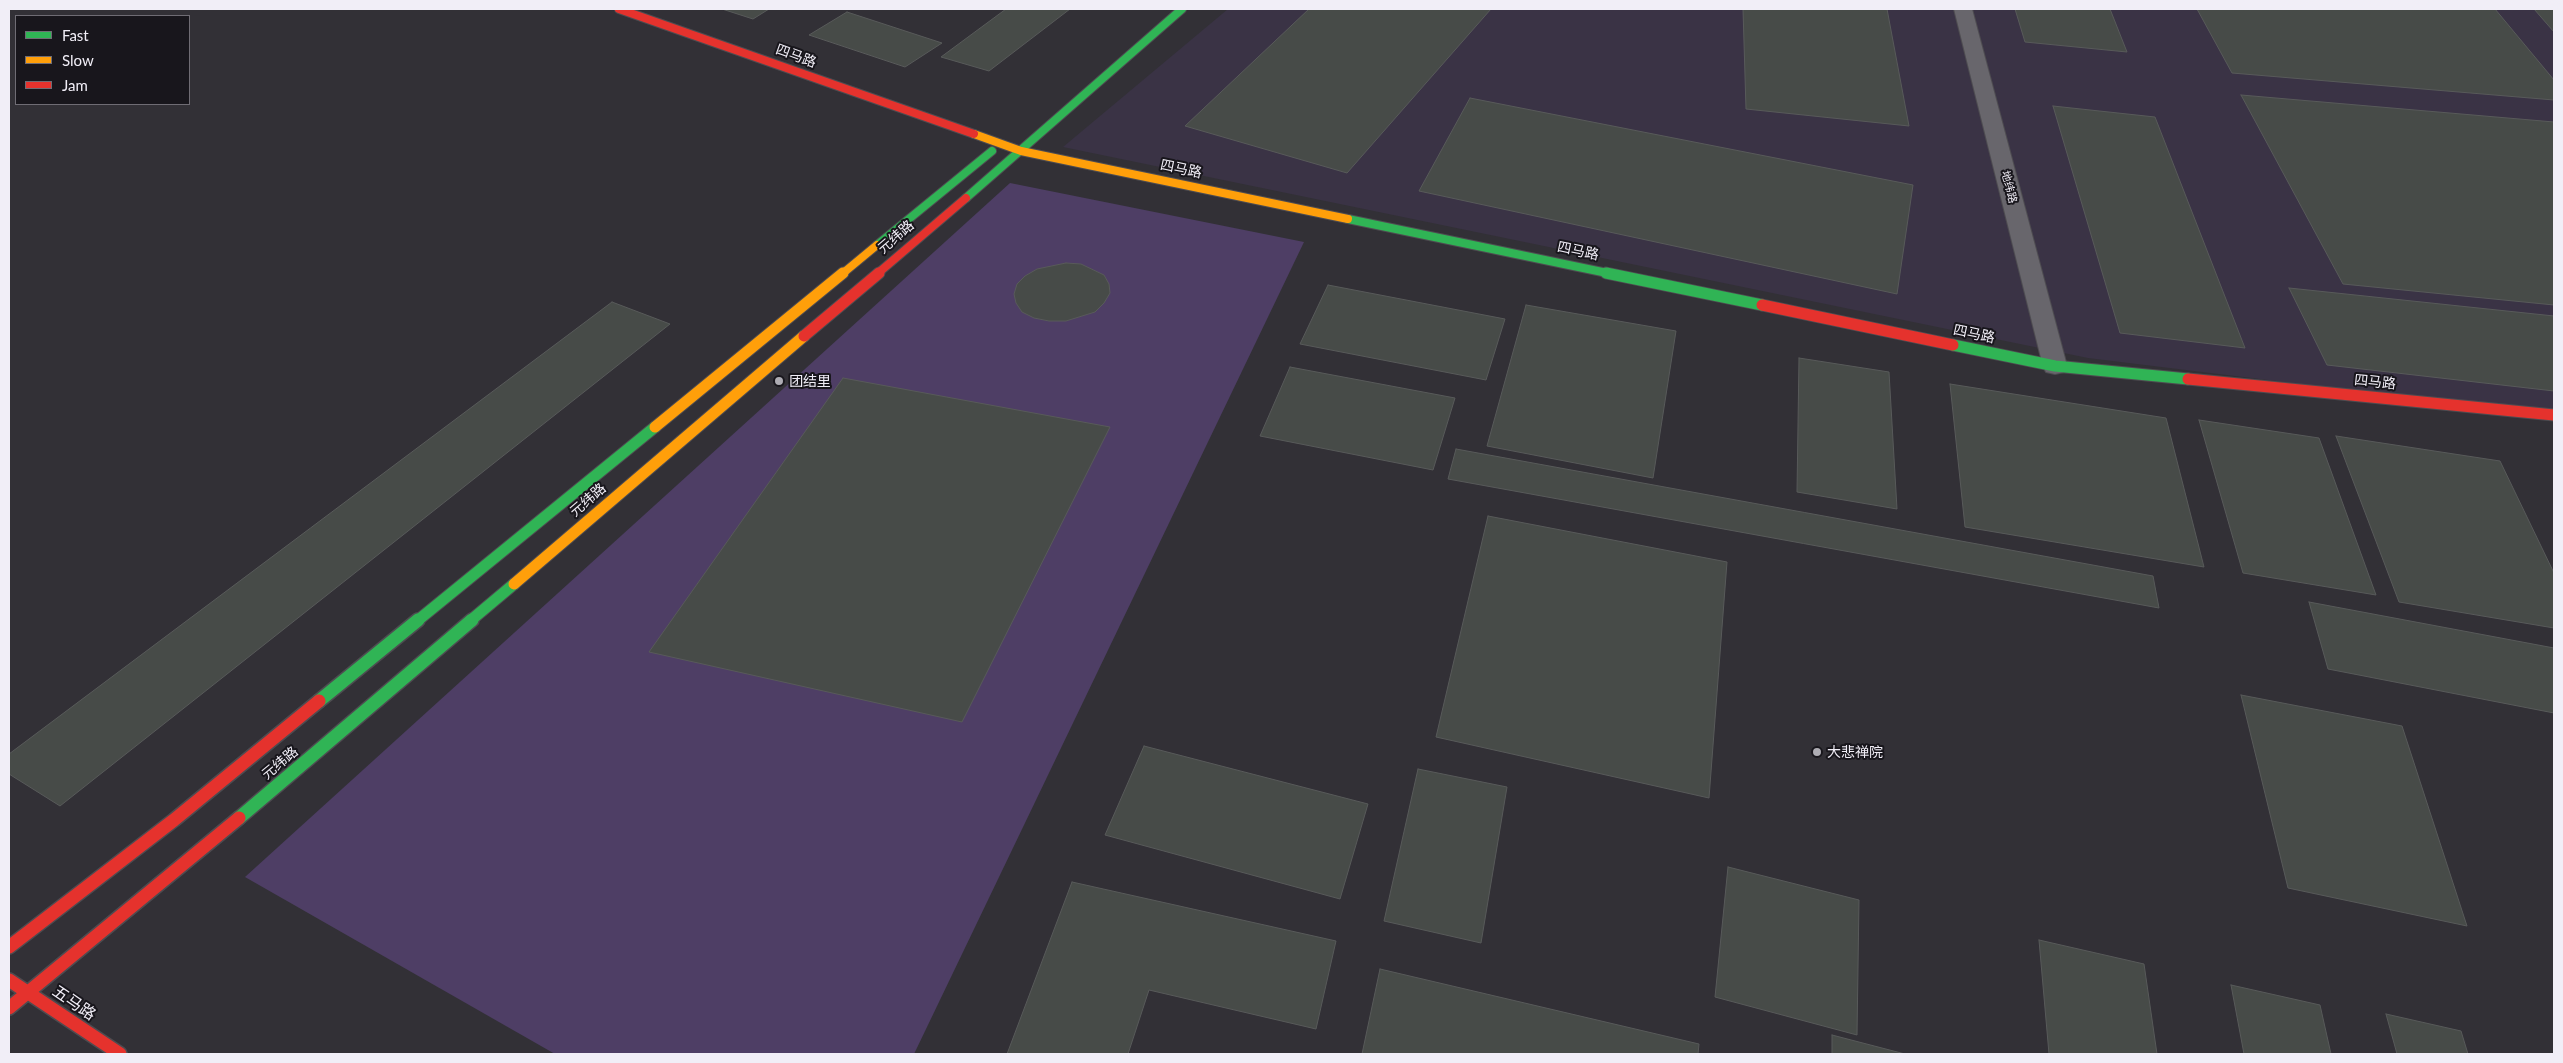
<!DOCTYPE html>
<meta charset="utf-8">
<style>
body{margin:0}
#map{position:relative;width:2563px;height:1063px;overflow:hidden;background:#323036;font-family:Lato,sans-serif}
canvas{display:block}
.frame{position:absolute;inset:0;border:10px solid #f1eef7;pointer-events:none}
.legend{position:absolute;left:15px;top:15px;width:175px;height:90px;box-sizing:border-box;background:#18161c;border:1px solid #6f6c74;margin:0;padding:6px 9px;list-style:none;font-size:15px;color:#f1eef7}
.legend li{display:flex;align-items:center;gap:10px;height:25px}
.legend b{width:25px;border:1px solid #6f6c74}
</style>
<div id="map">
<canvas width="2563" height="1063"></canvas>
<div class="frame"></div>
<ul class="legend">
<li><b style="height:6px;background:#30b455"></b>Fast</li>
<li><b style="height:6px;background:#ff9f0a"></b>Slow</li>
<li><b style="height:6px;background:#e5322d"></b>Jam</li>
</ul>
</div>
<script>
const ctx = document.querySelector('canvas').getContext('2d');
ctx.lineJoin = 'round';
function fill(path, color) {
  ctx.fillStyle = color;
  ctx.fill(path, 'evenodd');
}
function shape(rows) {
  const path = new Path2D();
  for (const r of rows) {
    path.moveTo(r[0], r[1]);
    for (let i = 2; i < r.length; i += 2) path.lineTo(r[i], r[i + 1]);
  }
  return path;
}
function strokePath(path, color, width, dash) {
  ctx.strokeStyle = color;
  ctx.lineWidth = width;
  ctx.lineCap = dash ? 'butt' : 'round';
  ctx.setLineDash(dash || []);
  ctx.stroke(path);
}
function write(font, color, halo, rows, align = 'center') {
  ctx.font = font + ' Lato,"Noto Sans SC",sans-serif';
  ctx.lineWidth = 4;
  ctx.setLineDash([]);
  ctx.textBaseline = 'middle';
  ctx.strokeStyle = halo;
  ctx.fillStyle = color;
  for (const [text, x, y, turn = 0] of rows) {
    ctx.save();
    ctx.translate(x, y);
    ctx.rotate((+turn || 0) * Math.PI / 180);
    ctx.textAlign = isNaN(turn) ? turn : align;
    if (halo) ctx.strokeText(text, 0, 0);
    ctx.fillText(text, 0, 0);
    ctx.restore();
  }
}
fill(shape([
 [1228,9,2554,9,2554,415,2088,358,1063,147]
]), '#3a3345');
fill(shape([
 [1010,183,1304,242,914,1054,555,1054,245,877]
]), '#4e3e65');
const building = shape([
 [722,9,769,9,753,19,722,9],
 [1006,9,1070,9,989,71,941,57,1006,9],
 [1309,9,1491,9,1347,173,1185,126,1309,9],
 [1743,9,1887,9,1909,126,1746,109,1743,9],
 [2015,9,2110,9,2127,52,2025,42,2015,9],
 [2197,9,2495,9,2554,80,2554,100,2232,73,2197,9],
 [2534,9,2554,9,2554,32,2534,9],
 [847,12,942,43,905,67,809,35,847,12],
 [2241,95,2554,122,2554,305,2343,284,2241,95],
 [1470,98,1913,185,1897,294,1419,191,1470,98],
 [2053,106,2155,117,2245,348,2120,333,2053,106],
 [1066,263,1081,264,1104,275,1109,284,1110,293,1104,303,1095,312,1066,321,1049,321,1034,318,1022,312,1016,303,1014,294,1017,284,1025,276,1037,269,1066,263],
 [1328,285,1505,319,1486,380,1300,344,1328,285],
 [2289,288,2554,316,2554,391,2327,365,2289,288],
 [612,302,670,324,60,806,9,774,9,754,612,302],
 [1526,305,1676,331,1653,478,1487,446,1526,305],
 [1799,358,1889,372,1897,509,1797,492,1799,358],
 [1290,367,1455,398,1433,470,1260,436,1290,367],
 [843,378,1110,427,962,722,649,652,843,378],
 [1950,384,2166,418,2204,567,1965,527,1950,384],
 [2199,420,2319,438,2376,595,2243,573,2199,420],
 [2336,436,2500,461,2554,573,2554,628,2399,602,2336,436],
 [1456,449,2153,576,2159,608,1448,479,1456,449],
 [1488,516,1727,562,1709,798,1436,737,1488,516],
 [2309,602,2554,648,2554,713,2328,669,2309,602],
 [2241,695,2402,726,2467,926,2288,888,2241,695],
 [1144,746,1368,804,1340,899,1105,835,1144,746],
 [1418,769,1507,787,1481,943,1384,921,1418,769],
 [1728,867,1859,900,1857,1035,1715,997,1728,867],
 [1072,882,1336,941,1316,1029,1149,990,1128,1054,1007,1054,1072,882],
 [2039,940,2144,964,2157,1054,2049,1054,2039,940],
 [1380,969,1699,1044,1698,1054,1362,1054,1380,969],
 [2231,985,2320,1005,2331,1054,2244,1054,2231,985],
 [2386,1014,2461,1031,2468,1054,2397,1054,2386,1014],
 [1832,1035,1905,1054,1832,1054,1832,1035]
]);
fill(building, '#474b48');
strokePath(building, '#585a5a', 1);
const street = shape([
 [1954,9,1972,9,2067,366,2064,372,2055,374,2046,372,2043,366,1954,9]
]);
const fastFar2 = shape([
 [966,198,1182,9],
 [1348,219,1612,274],
 [877,245,992,151]
]);
const fastFar1 = shape([
 [1606,273,1762,305],
 [1953,345,2055,366,2188,379],
 [417,621,655,427],
 [470,621,514,584]
]);
const fast = shape([
 [319,701,418,620],
 [239,818,472,620]
]);
const slowFar1 = shape([
 [974,134,1021,151,1348,219],
 [842,274,877,245]
]);
const slow = shape([
 [655,427,843,273],
 [514,584,804,336]
]);
const jamFar2 = shape([
 [619,9,974,134],
 [877,274,966,198]
]);
const jamFar1 = shape([
 [1762,305,1953,345],
 [804,336,879,273],
 [2188,379,2554,415]
]);
const jam = shape([
 [9,947,174,820,319,701],
 [9,980,120,1054],
 [9,1008,239,818]
]);
strokePath(street, '#4e4c51', 2);
strokePath(fastFar2, '#4e4c51', 10);
strokePath(fastFar1, '#4e4c51', 13);
strokePath(fast, '#4e4c51', 16);
strokePath(slowFar1, '#4e4c51', 10);
strokePath(slow, '#4e4c51', 13);
strokePath(jamFar2, '#4e4c51', 10);
strokePath(jamFar1, '#4e4c51', 13);
strokePath(jam, '#4e4c51', 16);
fill(street, '#68666c');
strokePath(fastFar2, '#30b455', 8);
strokePath(fastFar1, '#30b455', 11);
strokePath(fast, '#30b455', 13);
strokePath(slowFar1, '#ff9f0a', 8);
strokePath(slow, '#ff9f0a', 11);
strokePath(jamFar2, '#e5322d', 8);
strokePath(jamFar1, '#e5322d', 11);
strokePath(jam, '#e5322d', 13);
for (const [x, y, r, color] of [
 [779,381,5,"#aeacb3"],
 [1817,752,5,"#aeacb3"]
]) {
  const dot = new Path2D();
  dot.arc(x, y, r, 0, 2 * Math.PI);
  ctx.fillStyle = color;
  ctx.fill(dot);
  strokePath(dot, '#18161c', 2);
}
write('11px', '#f1eef7', '#18161c', [
 ["地纬路",2009,187,76]
]);
write('14px', '#f1eef7', '#18161c', [
 ["四马路",796,56,20],
 ["四马路",1181,169,12],
 ["元纬路",896,237,-41],
 ["四马路",1578,251,12],
 ["四马路",1974,334,12],
 ["四马路",2375,382,6],
 ["元纬路",588,500,-41],
 ["元纬路",280,763,-40]
]);
write('14px', '#f1eef7', '#18161c', [
 ["团结里",789,381],
 ["大悲禅院",1827,752]
], 'left');
write('16px', '#f1eef7', '#18161c', [
 ["五马路",74,1003,34]
]);
</script>
